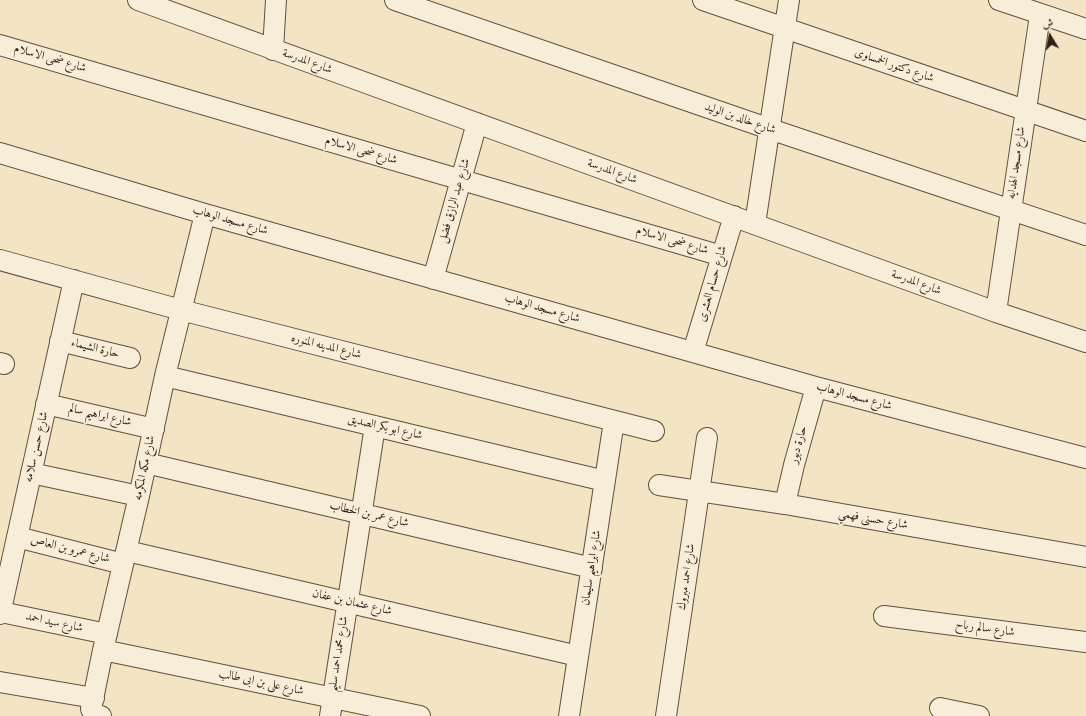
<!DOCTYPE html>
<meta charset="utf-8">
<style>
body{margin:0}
#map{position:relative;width:1086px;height:716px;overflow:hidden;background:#f3e4c3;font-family:"IM FELL English",Amiri,serif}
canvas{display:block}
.north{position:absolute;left:1030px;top:16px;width:40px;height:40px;-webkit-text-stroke:3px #f7edd8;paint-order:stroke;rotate:350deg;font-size:11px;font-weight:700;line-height:16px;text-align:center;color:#311f15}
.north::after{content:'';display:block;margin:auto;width:14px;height:18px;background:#311f15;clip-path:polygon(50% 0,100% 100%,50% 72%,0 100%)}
</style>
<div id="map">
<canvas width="1086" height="716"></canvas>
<div class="north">ش</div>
</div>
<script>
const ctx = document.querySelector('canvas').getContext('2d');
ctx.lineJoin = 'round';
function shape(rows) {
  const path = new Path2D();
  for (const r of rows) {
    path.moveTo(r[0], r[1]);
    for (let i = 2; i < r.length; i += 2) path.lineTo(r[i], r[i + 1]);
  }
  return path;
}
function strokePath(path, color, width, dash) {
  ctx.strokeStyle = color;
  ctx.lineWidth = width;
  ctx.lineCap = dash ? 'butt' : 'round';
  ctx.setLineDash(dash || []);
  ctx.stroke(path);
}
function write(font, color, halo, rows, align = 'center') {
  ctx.font = font + ' "IM FELL English",Amiri,serif';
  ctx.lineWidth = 3;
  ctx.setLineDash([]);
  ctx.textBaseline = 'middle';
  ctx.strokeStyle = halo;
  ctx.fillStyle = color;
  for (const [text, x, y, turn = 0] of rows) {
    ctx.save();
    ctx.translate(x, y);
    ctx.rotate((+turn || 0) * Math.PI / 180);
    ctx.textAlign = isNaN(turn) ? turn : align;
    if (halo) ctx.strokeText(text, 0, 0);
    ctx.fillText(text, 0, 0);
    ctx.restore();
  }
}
const street = shape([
 [138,0,996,312,1086,342],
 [395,0,770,129,1086,235],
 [703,0,1086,131],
 [999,0,1086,29],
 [0,45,722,256],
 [273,50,276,0],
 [0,153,205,214,816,387,1086,458],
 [755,224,789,0],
 [0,260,181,310,654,431],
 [433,279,477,123],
 [996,312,1040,15],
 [60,341,130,358],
 [693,352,734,216],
 [0,363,4,364],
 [165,376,605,481],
 [46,404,154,429],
 [146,463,592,568],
 [31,473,139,496],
 [659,485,785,504,1086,557],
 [785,504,794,465,816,387],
 [17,537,123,564],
 [127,551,578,656],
 [1,612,107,634],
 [0,614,74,280],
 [884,616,1086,642],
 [103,650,420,716],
 [0,682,94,698],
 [940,708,979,716],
 [101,716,94,714,91,709,103,650,139,496,165,376,205,214],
 [330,716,375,426],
 [569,716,614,421],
 [666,716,707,438]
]);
strokePath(street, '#625040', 22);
strokePath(street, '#f7edd8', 20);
write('12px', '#311f15', '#f7edd8', [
 ["شارع ضحى الاسلام",50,59,16],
 ["شارع المدرسة",307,62,20],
 ["شارع دكتور الخمساوى",894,66,19],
 ["شارع خالد بن الوليد",740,119,19],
 ["شارع ضحى الاسلام",361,151,16],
 ["شارع مسجد الهدايه",1017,163,-82],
 ["شارع المدرسة",612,172,20],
 ["شارع عبد الرازق فضل",455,201,-74],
 ["شارع مسجد الوهاب",230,221,16],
 ["شارع ضحى الاسلام",672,241,16],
 ["شارع المدرسة",916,283,20],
 ["شارع حسام العشرى",713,284,-74],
 ["شارع مسجد الوهاب",542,309,16],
 ["شارع المدينه المنوره",326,347,14],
 ["حارة الشيماء",95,349,14],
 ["شارع مسجد الوهاب",854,397,15],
 ["شارع ابراهيم سالم",100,416,13],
 ["شارع ابو بكر الصديق",385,428,13],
 ["حارة دبور",799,445,-75],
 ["شارع حسن سلامه",37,447,-77],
 ["شارع مكه المكرمه",145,468,-78],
 ["شارع عمر بن الخطاب",369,515,13],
 ["شارع حسنى فهمي",873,520,10],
 ["شارع عمرو بن العاص",70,550,14],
 ["شارع ابراهيم سليمان",592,568,-81],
 ["شارع احمد مبروك",687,577,-82],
 ["شارع عثمان بن عفان",352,603,13],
 ["شارع سيد احمد",54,623,12],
 ["شارع سالم رباح",985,629,8],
 ["شارع محمد احمد سليم",339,654,-81],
 ["شارع على بن ابى طالب",261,683,12]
]);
</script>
